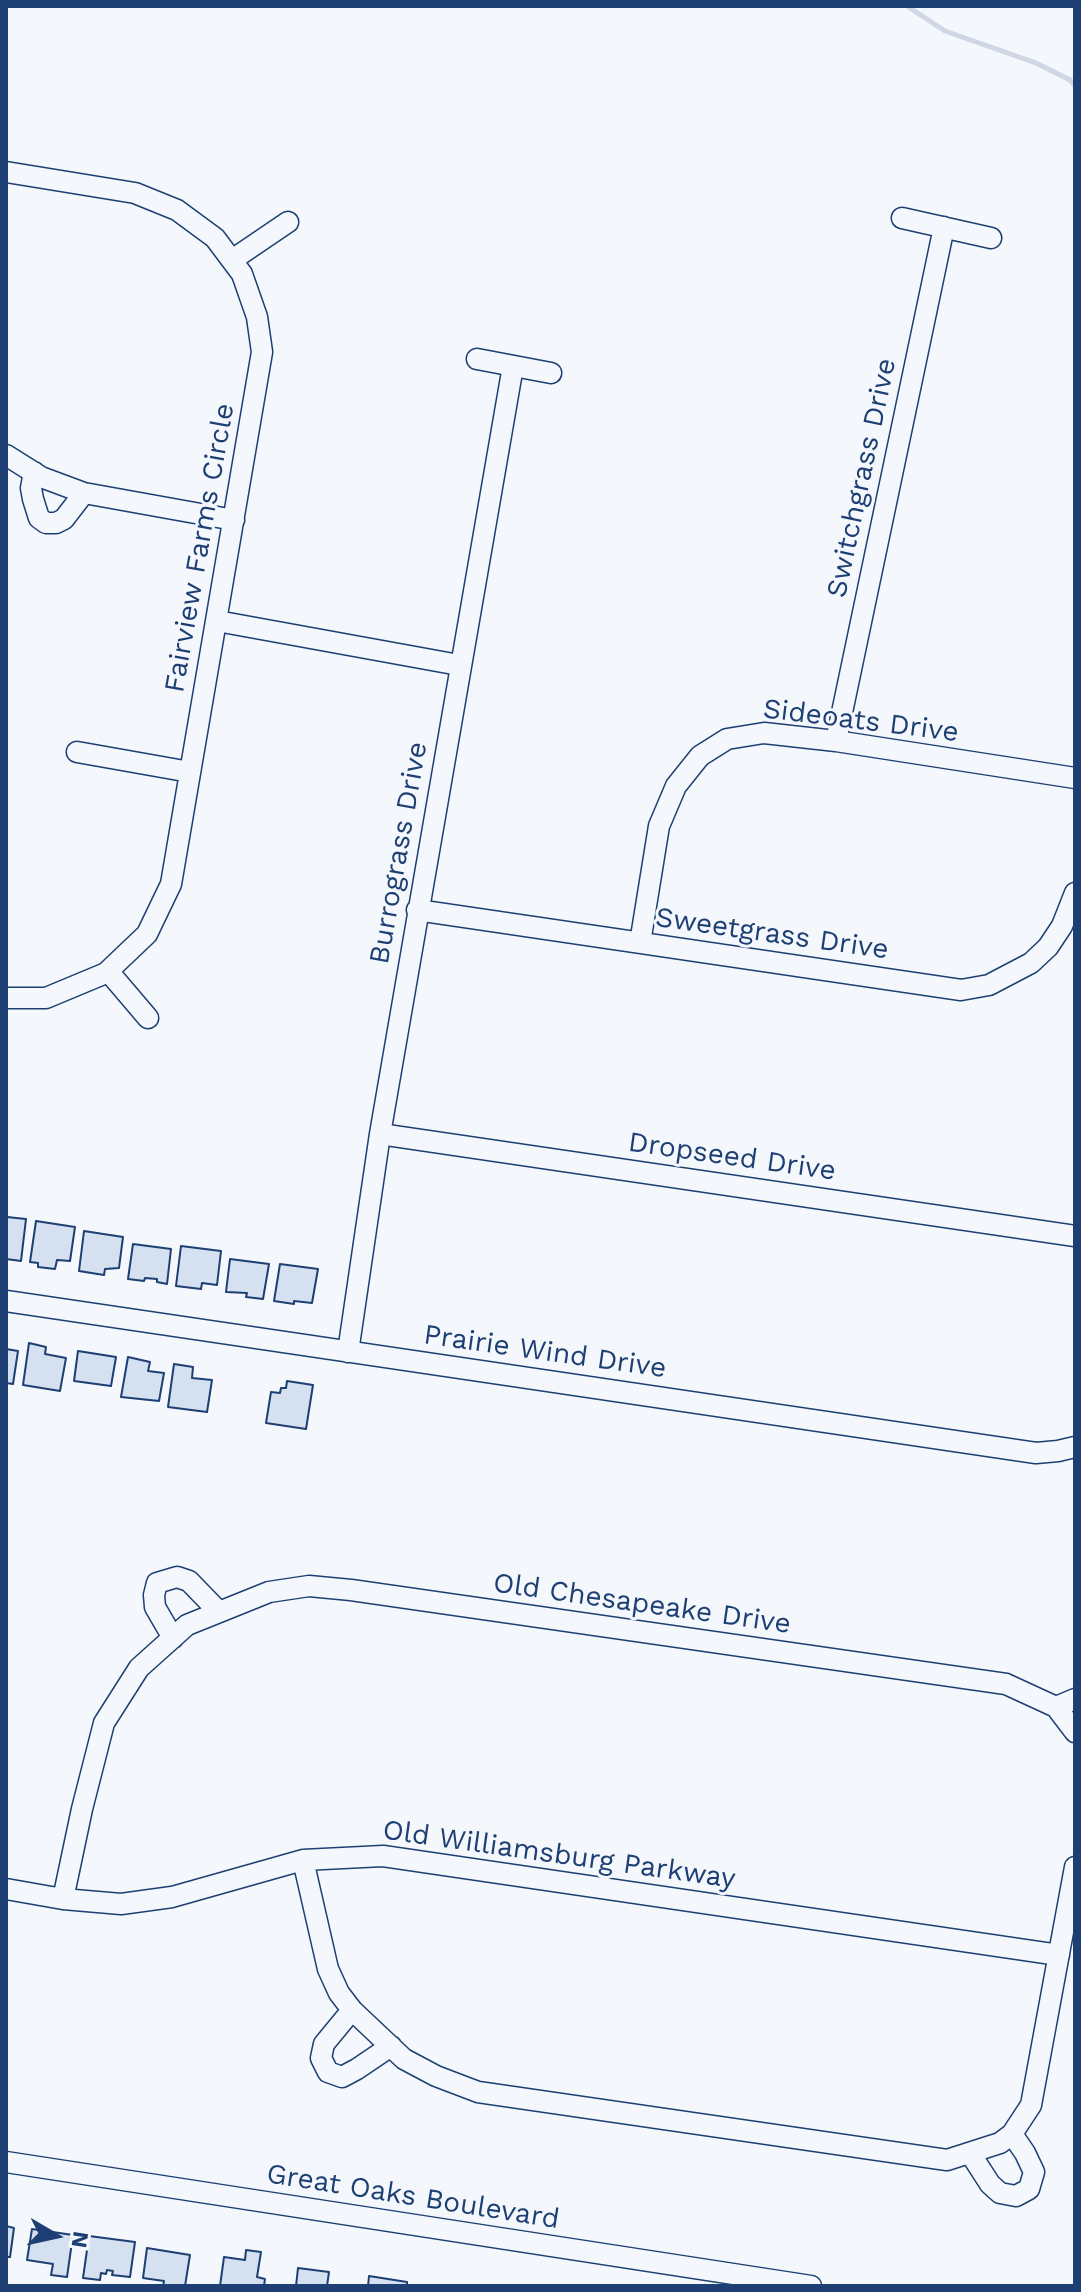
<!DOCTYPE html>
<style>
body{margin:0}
#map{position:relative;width:1081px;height:2292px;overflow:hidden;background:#f4f7fb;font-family:"Work Sans",sans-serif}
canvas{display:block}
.frame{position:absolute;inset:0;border:8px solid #1d3f73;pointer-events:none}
.north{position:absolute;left:16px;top:2196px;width:80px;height:80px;-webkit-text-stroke:6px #f4f7fb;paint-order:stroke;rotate:99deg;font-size:22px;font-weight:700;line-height:32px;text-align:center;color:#1d3f73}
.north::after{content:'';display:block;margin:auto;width:28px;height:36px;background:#1d3f73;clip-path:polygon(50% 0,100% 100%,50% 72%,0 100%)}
</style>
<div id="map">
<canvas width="1081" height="2292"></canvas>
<div class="frame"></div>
<div class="north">N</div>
</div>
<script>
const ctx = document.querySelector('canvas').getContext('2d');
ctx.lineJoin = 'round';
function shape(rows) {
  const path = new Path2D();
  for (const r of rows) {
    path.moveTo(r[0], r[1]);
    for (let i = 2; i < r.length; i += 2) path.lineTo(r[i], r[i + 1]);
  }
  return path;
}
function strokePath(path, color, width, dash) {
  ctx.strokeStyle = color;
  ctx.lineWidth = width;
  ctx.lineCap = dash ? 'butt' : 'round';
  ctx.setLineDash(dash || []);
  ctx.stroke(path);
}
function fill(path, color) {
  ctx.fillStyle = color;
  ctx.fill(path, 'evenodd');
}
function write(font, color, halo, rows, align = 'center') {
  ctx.font = font + ' "Work Sans",sans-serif';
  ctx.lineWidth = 6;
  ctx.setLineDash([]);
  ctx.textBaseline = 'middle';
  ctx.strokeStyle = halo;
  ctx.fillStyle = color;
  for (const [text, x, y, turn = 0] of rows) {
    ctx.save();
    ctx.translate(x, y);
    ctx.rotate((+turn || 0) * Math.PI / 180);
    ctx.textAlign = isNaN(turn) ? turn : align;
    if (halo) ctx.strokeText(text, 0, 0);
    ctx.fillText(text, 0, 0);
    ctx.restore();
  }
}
strokePath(shape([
 [907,6,945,31,1036,63,1070,80,1075,86]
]), '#cfd7e4', 5);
const building = shape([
 [7,1217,26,1219,21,1261,6,1259,7,1217],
 [36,1221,75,1227,70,1261,57,1260,55,1269,38,1267,38,1263,30,1262,36,1221],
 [84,1231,123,1237,119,1268,105,1269,104,1275,79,1271,84,1231],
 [133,1244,171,1249,167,1284,157,1282,157,1279,145,1278,144,1281,128,1279,133,1244],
 [181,1246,221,1251,217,1285,202,1283,201,1289,176,1286,181,1246],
 [230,1259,269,1264,263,1299,246,1297,247,1293,226,1292,230,1259],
 [280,1264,318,1269,312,1303,294,1301,294,1304,274,1301,280,1264],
 [29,1343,46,1347,45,1354,66,1358,60,1391,23,1385,29,1343],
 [6,1349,18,1351,13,1384,6,1383,6,1349],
 [78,1351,116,1357,111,1386,74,1381,78,1351],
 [128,1357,150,1362,148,1371,164,1373,159,1401,121,1397,128,1357],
 [174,1364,193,1367,192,1378,212,1380,207,1412,168,1407,174,1364],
 [287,1381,313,1385,306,1429,266,1423,271,1392,280,1393,281,1388,286,1388,287,1381],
 [6,2226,14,2228,10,2257,6,2257,6,2226],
 [32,2229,73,2235,67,2277,51,2275,53,2264,27,2260,32,2229],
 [89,2236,135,2242,130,2277,112,2275,113,2271,107,2270,106,2274,101,2273,100,2280,83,2278,89,2236],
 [147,2248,190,2255,185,2286,163,2286,164,2281,143,2278,147,2248],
 [246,2250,261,2252,257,2277,265,2279,264,2286,220,2286,224,2257,245,2260,246,2250],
 [298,2268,329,2272,327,2286,296,2286,298,2268],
 [369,2276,407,2282,407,2286,368,2286,369,2276]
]);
fill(building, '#d5e0f0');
strokePath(building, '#1d3f73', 2);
const minor = shape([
 [6,172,135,193,177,210,215,238,242,274,257,317,262,352,171,884,147,934,106,973,46,998,6,998],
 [902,218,991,238],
 [232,260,288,222],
 [477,359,551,373],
 [6,455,41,477,84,493,234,520],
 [34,472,31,488,33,499,39,518,46,523,56,523,64,519,84,493],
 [217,621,459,665],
 [836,741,944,227],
 [77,752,190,772],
 [417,910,961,990,989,985,1031,963,1048,947,1062,926,1075,893],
 [640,943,659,826,676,786,700,756,727,739,764,733,836,741,1075,778],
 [108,971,148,1018],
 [380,1134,1075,1236],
 [6,1301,1036,1453,1058,1451,1075,1447],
 [348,1352,380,1134,513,366],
 [173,1638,155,1607,154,1595,157,1583,177,1577,189,1581,219,1612],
 [1056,1707,1075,1699],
 [303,1860,328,1969,339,1993,352,2010,404,2059,436,2076,478,2092,947,2160,1000,2143,1012,2134,1031,2105,1075,1867],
 [6,1889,63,1899,121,1904,172,1897,303,1860,383,1856,1059,1955],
 [63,1899,82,1809,104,1723,139,1668,187,1625,269,1592,309,1586,351,1590,1006,1684,1056,1707,1075,1732],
 [352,2010,324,2044,321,2058,328,2072,342,2077,357,2069,391,2046],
 [970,2153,990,2184,1000,2193,1016,2196,1029,2189,1034,2172,1025,2153,1012,2134],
 [6,2162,811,2286]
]);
strokePath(minor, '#1d3f73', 23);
strokePath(minor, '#f4f7fb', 20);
write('28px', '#1d3f73', '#f4f7fb', [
 ["Switchgrass Drive",862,478,-78],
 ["Fairview Farms Circle",200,548,-80],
 ["Sideoats Drive",861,721,7],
 ["Burrograss Drive",399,853,-80],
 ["Sweetgrass Drive",772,934,8],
 ["Dropseed Drive",732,1157,8],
 ["Prairie Wind Drive",545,1352,8],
 ["Old Chesapeake Drive",642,1604,8],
 ["Old Williamsburg Parkway",559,1855,8],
 ["Great Oaks Boulevard",413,2197,9]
]);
</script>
